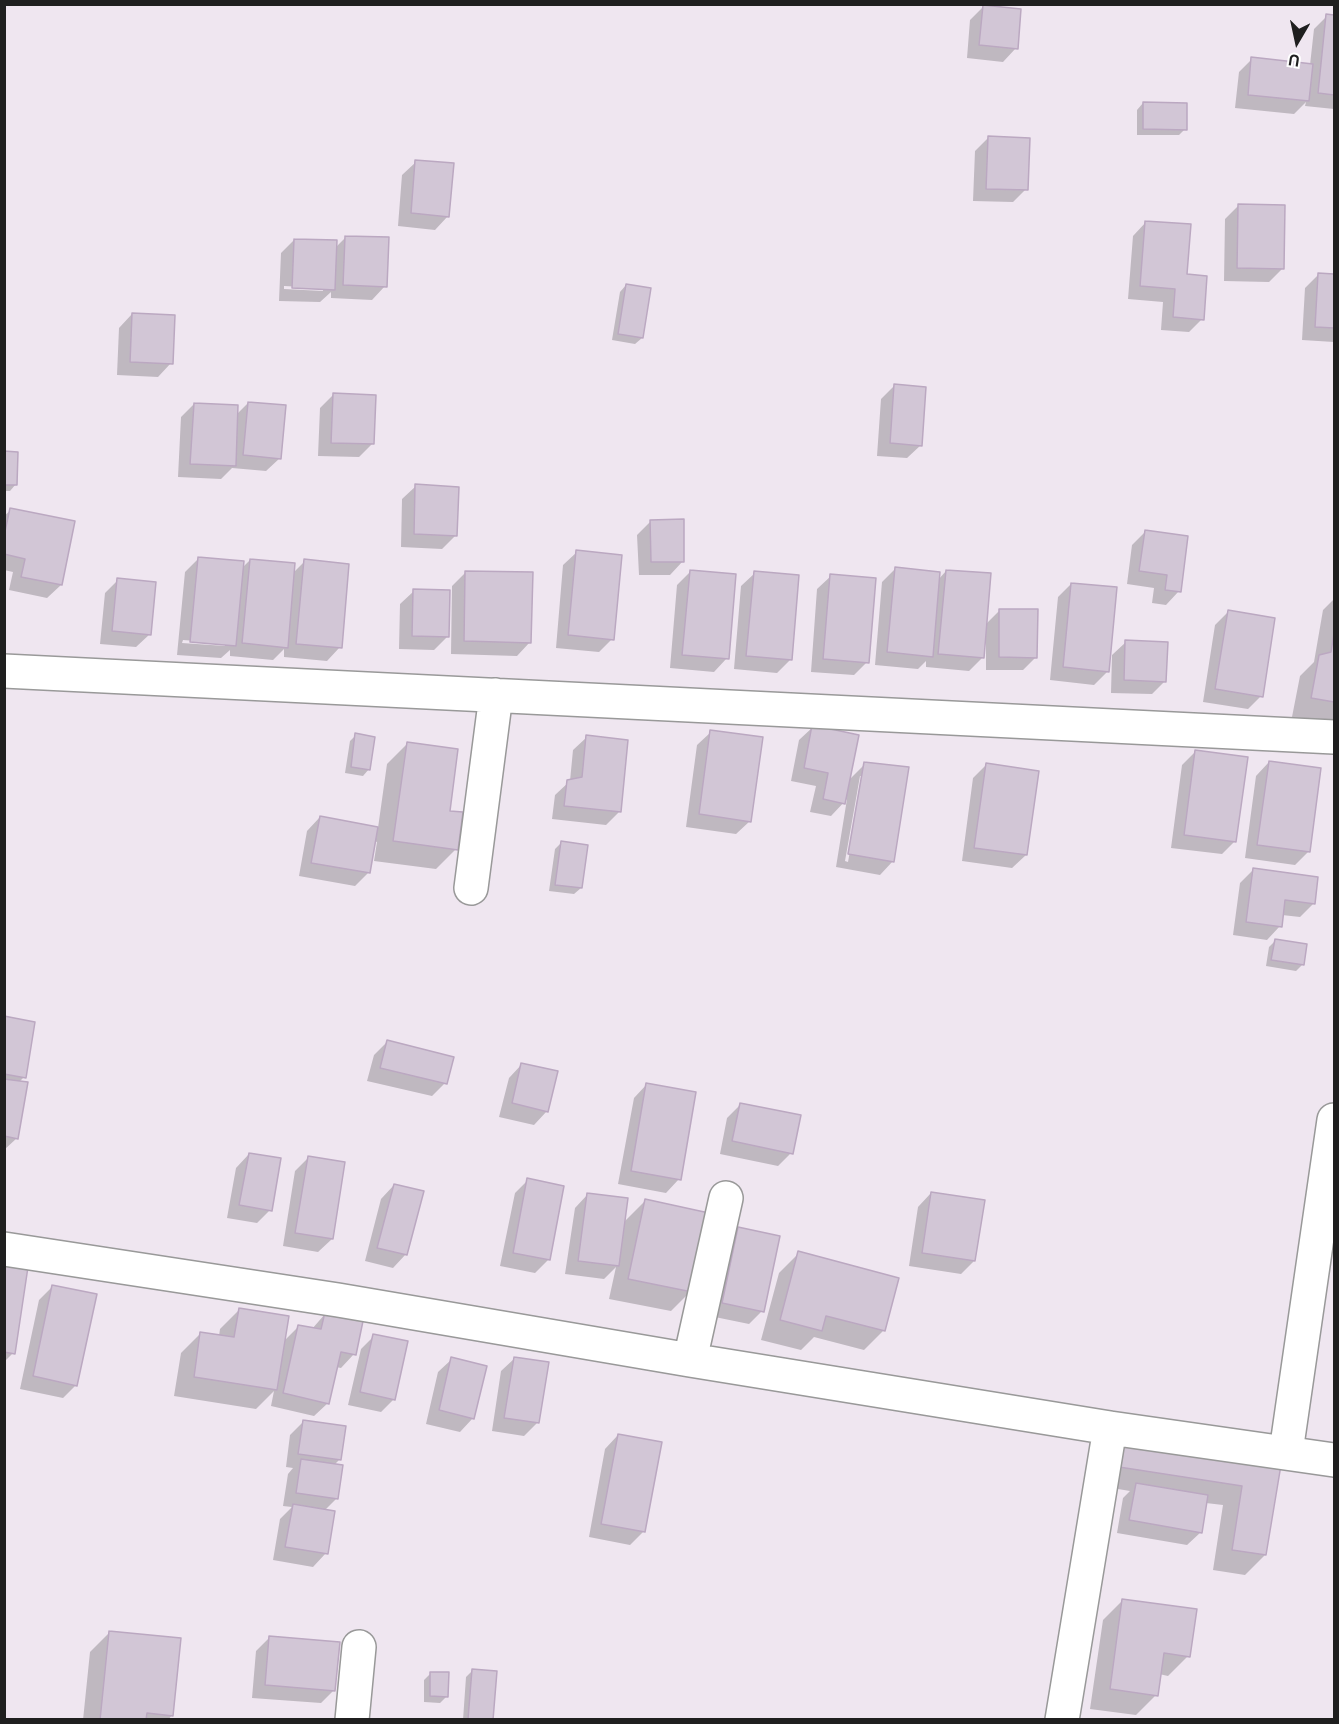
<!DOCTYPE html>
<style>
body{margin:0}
#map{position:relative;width:1339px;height:1724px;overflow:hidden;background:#efe6f0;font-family:Figtree,sans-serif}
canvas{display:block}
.frame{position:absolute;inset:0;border:6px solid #1f1f1f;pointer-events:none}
.north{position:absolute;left:1267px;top:12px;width:60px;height:60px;-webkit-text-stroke:4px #fff;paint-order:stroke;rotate:189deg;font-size:16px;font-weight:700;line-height:24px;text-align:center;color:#1f1f1f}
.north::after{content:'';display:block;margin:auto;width:21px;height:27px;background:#1f1f1f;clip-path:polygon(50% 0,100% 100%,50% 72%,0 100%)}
</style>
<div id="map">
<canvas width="1339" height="1724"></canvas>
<div class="frame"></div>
<div class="north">U</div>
</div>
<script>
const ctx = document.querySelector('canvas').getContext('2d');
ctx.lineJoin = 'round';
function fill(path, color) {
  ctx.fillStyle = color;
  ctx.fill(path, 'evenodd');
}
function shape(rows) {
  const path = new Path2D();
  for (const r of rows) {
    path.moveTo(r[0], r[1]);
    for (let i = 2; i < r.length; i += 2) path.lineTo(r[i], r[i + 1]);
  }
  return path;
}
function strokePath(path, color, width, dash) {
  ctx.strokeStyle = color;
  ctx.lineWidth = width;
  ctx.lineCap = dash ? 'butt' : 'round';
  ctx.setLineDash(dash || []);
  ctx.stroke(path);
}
fill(shape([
 [983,7,1016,48,1003,62,967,58,970,20],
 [1327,16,1334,17,1334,109,1305,106,1306,102,1294,114,1235,108,1239,72,1252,59,1310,65,1314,29],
 [1143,103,1185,129,1179,135,1137,135,1137,110],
 [988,138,1026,189,1013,202,973,201,975,151],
 [416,162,448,216,435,230,398,226,402,175],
 [1239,205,1282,269,1269,282,1224,281,1225,219],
 [1146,222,1185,276,1202,319,1189,332,1161,330,1163,302,1128,299,1133,236],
 [346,237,385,286,372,300,331,298,331,292,320,302,279,301,281,253,294,240,335,248],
 [284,286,323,288,323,291,284,289],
 [1318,275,1334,275,1334,342,1302,340,1305,288],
 [626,285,642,338,635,344,612,340,620,292],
 [132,314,171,363,158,377,117,375,119,328],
 [894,386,921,445,907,458,877,456,881,399],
 [333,395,372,444,359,457,318,456,320,408],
 [248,403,280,458,266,471,232,468,221,479,178,477,181,417,194,404,236,415],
 [4,453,16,484,10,491,4,491],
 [416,486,455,536,442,549,401,547,402,499],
 [11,510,61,585,47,598,9,590,13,572,4,570,4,516],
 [651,521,683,561,670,575,639,575,637,535],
 [1145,532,1179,591,1166,605,1152,603,1154,588,1127,584,1132,545],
 [577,552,612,639,599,652,556,648,563,565],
 [198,559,241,569,250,560,293,573,305,561,340,647,327,661,284,657,284,649,273,660,230,656,230,650,221,658,177,655,185,572],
 [183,640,225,643,225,646,182,643],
 [895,569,938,580,946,571,985,625,1000,610,1036,657,1023,670,986,670,986,640,984,640,982,658,969,671,926,667,926,661,918,669,875,665,882,582],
 [691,571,727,658,714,672,670,668,677,585],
 [465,573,530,642,517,656,451,654,452,586],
 [755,573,790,660,777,673,734,669,741,586],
 [831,576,867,662,854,675,811,672,817,589],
 [118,580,150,634,136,647,100,644,105,593],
 [1071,584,1108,671,1094,685,1050,680,1058,597],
 [414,591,447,637,434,650,399,649,400,604],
 [1334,599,1334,725,1292,717,1300,676,1314,662,1323,610],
 [1228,612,1261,696,1248,709,1203,702,1215,625],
 [1126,642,1165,681,1152,694,1111,693,1112,655],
 [813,727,849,780,865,764,893,861,880,875,836,867,847,799,831,816,810,812,816,786,791,781,799,740],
 [860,776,863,776,848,862,845,861],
 [711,732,750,821,736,834,686,827,697,745],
 [356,735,369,769,363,776,345,773,350,741],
 [587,737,627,742,619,812,606,825,552,819,555,795,570,781,573,750],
 [407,744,448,812,456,849,436,869,374,861,377,842,374,841,368,873,355,886,299,876,307,831,320,817,378,828,387,764],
 [1195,752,1235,841,1222,854,1171,848,1182,765],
 [1269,762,1308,852,1295,865,1245,858,1256,776],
 [986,765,1026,855,1012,868,962,861,973,778],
 [561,843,581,888,574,894,549,891,555,849],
 [1253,870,1317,879,1313,904,1300,917,1282,915,1280,926,1267,940,1233,935,1240,883],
 [1275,941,1302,965,1296,971,1266,966,1269,947],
 [4,1018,24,1077,19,1082,17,1138,4,1150],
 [387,1042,445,1083,432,1096,367,1081,374,1055],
 [522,1064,547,1111,534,1125,499,1117,509,1078],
 [647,1084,679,1179,666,1193,618,1184,634,1098],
 [741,1104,791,1153,778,1166,720,1154,727,1118],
 [249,1154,270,1210,257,1223,227,1218,236,1168],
 [309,1157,332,1239,318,1252,283,1246,295,1171],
 [528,1180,548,1260,535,1273,500,1266,515,1193],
 [394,1185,406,1254,393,1268,365,1261,381,1199],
 [931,1193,974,1261,961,1274,909,1266,918,1207],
 [588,1194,623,1223,645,1201,691,1291,671,1311,609,1299,616,1267,604,1279,565,1274,575,1208],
 [739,1228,762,1311,749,1324,710,1316,726,1242],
 [799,1253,884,1330,864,1350,814,1337,801,1350,761,1340,779,1273],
 [4,1265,13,1353,4,1362],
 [52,1287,76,1385,63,1398,20,1389,39,1300],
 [240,1309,284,1341,299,1326,312,1329,325,1314,354,1354,341,1368,336,1367,328,1403,314,1416,271,1406,274,1391,256,1409,174,1396,181,1353,201,1333,219,1336,220,1329],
 [374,1336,394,1399,381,1412,348,1405,361,1349],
 [515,1358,537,1423,524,1436,492,1431,501,1371],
 [452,1359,473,1418,460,1432,426,1424,438,1372],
 [303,1422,339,1460,334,1465,337,1498,324,1511,326,1553,313,1567,273,1560,280,1519,292,1507,283,1506,288,1474,293,1468,286,1467,290,1435],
 [618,1435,644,1531,630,1545,589,1537,605,1449],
 [1103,1462,1279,1466,1265,1555,1245,1575,1213,1570,1223,1505,1206,1503,1201,1532,1187,1545,1117,1533,1123,1498,1130,1491,1100,1486],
 [1123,1600,1188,1656,1168,1676,1159,1674,1156,1695,1136,1715,1090,1709,1103,1620],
 [110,1632,172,1715,168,1720,83,1720,90,1652],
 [270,1637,334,1690,321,1703,252,1698,256,1651],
 [472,1671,491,1720,463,1720,466,1677],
 [431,1673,447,1696,440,1703,424,1702,424,1680]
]), '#0003');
const building = shape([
 [983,5,1021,9,1018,49,979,45,983,5],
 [1326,14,1334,15,1334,95,1318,93,1326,14],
 [1251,57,1313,64,1309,101,1248,95,1251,57],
 [1143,102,1187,103,1187,130,1143,129,1143,102],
 [988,136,1030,138,1028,190,986,189,988,136],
 [415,160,454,163,449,217,411,213,415,160],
 [1238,204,1285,205,1284,269,1237,268,1238,204],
 [1145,221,1191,224,1187,274,1207,276,1204,320,1173,317,1175,289,1140,286,1145,221],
 [345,236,389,237,387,287,343,285,345,236],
 [294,239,337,240,335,290,292,288,294,239],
 [1318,273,1334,274,1334,328,1315,327,1318,273],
 [626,284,651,288,643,338,618,334,626,284],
 [132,313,175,315,173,364,130,362,132,313],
 [894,384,926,387,922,446,890,443,894,384],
 [333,393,376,395,374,444,331,443,333,393],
 [248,402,286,405,281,459,243,455,248,402],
 [194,403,238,405,236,466,190,464,194,403],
 [4,451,18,452,17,485,4,485,4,451],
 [415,484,459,487,457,536,414,534,415,484],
 [10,508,75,521,62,585,21,577,25,559,4,554,4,536,10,508],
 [684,519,684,562,651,562,650,520,684,519],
 [1145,530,1188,536,1181,592,1165,590,1167,575,1139,571,1145,530],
 [576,550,622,555,614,640,568,635,576,550],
 [198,557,244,561,236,646,190,642,198,557],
 [250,559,295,563,288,648,242,643,250,559],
 [304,559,349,564,342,648,296,644,304,559],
 [895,567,940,572,933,657,887,652,895,567],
 [690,570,736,574,729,659,682,655,690,570],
 [946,570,991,573,984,658,938,654,946,570],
 [465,571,533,572,531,643,464,641,465,571],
 [754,571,799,575,792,660,746,656,754,571],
 [830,574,876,578,869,663,823,659,830,574],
 [117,578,156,582,151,635,112,631,117,578],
 [1071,583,1117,587,1109,672,1063,667,1071,583],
 [413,589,450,590,449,637,412,636,413,589],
 [999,609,1038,609,1037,658,999,657,999,609],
 [1228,610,1275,618,1263,697,1215,689,1228,610],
 [1334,633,1334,702,1311,698,1319,655,1331,652,1334,633],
 [1125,640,1168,642,1166,682,1124,680,1125,640],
 [812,725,859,735,845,804,823,799,828,773,804,768,812,725],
 [710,730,763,737,751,822,699,814,710,730],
 [355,733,375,737,370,770,351,767,355,733],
 [586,735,628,740,621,812,564,806,567,780,582,777,586,735],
 [407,742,458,749,450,811,463,812,458,850,393,841,407,742],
 [1195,750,1248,757,1236,842,1184,835,1195,750],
 [1269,761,1321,768,1310,852,1257,845,1269,761],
 [864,762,909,767,894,862,848,854,864,762],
 [986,763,1039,771,1027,855,974,848,986,763],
 [320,816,378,827,370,873,311,863,320,816],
 [561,841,588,845,582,888,555,885,561,841],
 [1253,868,1318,877,1315,904,1285,900,1282,927,1246,922,1253,868],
 [1275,939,1307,944,1304,965,1271,960,1275,939],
 [4,1016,35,1022,26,1078,4,1074,4,1016],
 [387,1040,454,1057,447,1084,380,1068,387,1040],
 [521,1063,558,1071,548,1112,512,1103,521,1063],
 [4,1079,28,1082,18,1139,4,1136,4,1079],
 [646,1083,696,1092,681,1180,631,1171,646,1083],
 [740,1103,801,1115,793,1154,732,1141,740,1103],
 [249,1153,281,1158,272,1211,239,1205,249,1153],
 [308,1156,345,1162,333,1239,295,1233,308,1156],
 [527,1178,564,1186,550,1260,513,1253,527,1178],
 [394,1184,424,1191,407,1255,377,1248,394,1184],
 [931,1192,985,1200,975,1261,922,1253,931,1192],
 [587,1193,628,1198,619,1266,578,1261,587,1193],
 [645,1199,709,1213,692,1292,628,1279,645,1199],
 [738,1227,780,1236,764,1312,722,1303,738,1227],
 [798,1251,899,1278,885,1331,826,1316,822,1331,780,1320,798,1251],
 [4,1264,28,1267,15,1354,4,1352,4,1264],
 [52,1285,97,1294,77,1386,33,1376,52,1285],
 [239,1308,289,1316,277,1390,194,1377,200,1332,234,1337,239,1308],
 [325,1312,363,1321,356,1355,341,1352,329,1404,283,1393,298,1325,321,1329,325,1312],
 [373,1334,408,1341,395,1400,360,1392,373,1334],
 [451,1357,487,1366,474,1419,439,1410,451,1357],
 [514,1357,549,1362,539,1423,504,1418,514,1357],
 [303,1420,346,1426,341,1460,298,1454,303,1420],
 [618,1434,662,1442,645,1532,601,1524,618,1434],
 [1122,1440,1281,1465,1266,1555,1232,1550,1242,1486,1119,1467,1122,1440],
 [301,1459,343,1465,338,1499,296,1493,301,1459],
 [1136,1483,1208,1495,1202,1533,1129,1520,1136,1483],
 [293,1504,335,1511,328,1554,285,1547,293,1504],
 [1122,1599,1197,1609,1190,1657,1164,1653,1158,1696,1110,1689,1122,1599],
 [109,1631,181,1638,173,1716,147,1713,146,1720,100,1720,109,1631],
 [269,1636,340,1642,335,1691,265,1685,269,1636],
 [472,1669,497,1671,493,1720,468,1719,472,1669],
 [430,1672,449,1672,448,1697,430,1696,430,1672]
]);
fill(building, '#d2c6d6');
strokePath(building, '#bba8c1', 1.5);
const street = shape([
 [4,671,1334,737],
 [471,888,496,695],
 [4,1249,338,1300,690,1360,1110,1428],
 [690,1360,726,1198],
 [1286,1452,1334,1120],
 [352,1720,359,1647],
 [1062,1720,1110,1428,1334,1460]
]);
strokePath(street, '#999', 36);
strokePath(street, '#fff', 33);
</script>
